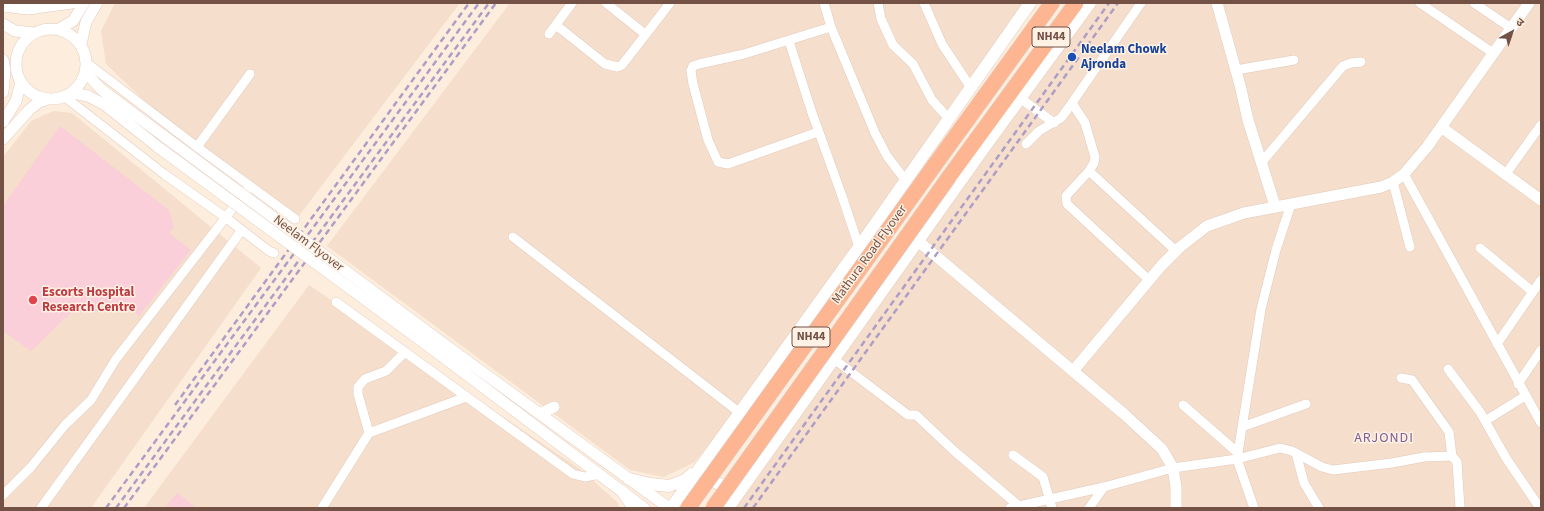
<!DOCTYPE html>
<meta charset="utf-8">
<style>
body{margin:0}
#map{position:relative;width:1544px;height:511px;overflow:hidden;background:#fdeddd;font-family:"Source Sans 3","Noto Sans Devanagari",sans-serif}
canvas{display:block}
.frame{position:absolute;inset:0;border:4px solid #735145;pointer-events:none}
.north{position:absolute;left:1492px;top:12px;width:40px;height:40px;-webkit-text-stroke:3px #fff2e4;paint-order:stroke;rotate:40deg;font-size:11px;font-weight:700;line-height:16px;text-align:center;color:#735145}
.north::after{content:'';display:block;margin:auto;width:14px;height:18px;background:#735145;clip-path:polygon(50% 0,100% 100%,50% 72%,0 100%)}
</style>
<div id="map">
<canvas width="1544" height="511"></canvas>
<div class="frame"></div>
<div class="north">उ</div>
</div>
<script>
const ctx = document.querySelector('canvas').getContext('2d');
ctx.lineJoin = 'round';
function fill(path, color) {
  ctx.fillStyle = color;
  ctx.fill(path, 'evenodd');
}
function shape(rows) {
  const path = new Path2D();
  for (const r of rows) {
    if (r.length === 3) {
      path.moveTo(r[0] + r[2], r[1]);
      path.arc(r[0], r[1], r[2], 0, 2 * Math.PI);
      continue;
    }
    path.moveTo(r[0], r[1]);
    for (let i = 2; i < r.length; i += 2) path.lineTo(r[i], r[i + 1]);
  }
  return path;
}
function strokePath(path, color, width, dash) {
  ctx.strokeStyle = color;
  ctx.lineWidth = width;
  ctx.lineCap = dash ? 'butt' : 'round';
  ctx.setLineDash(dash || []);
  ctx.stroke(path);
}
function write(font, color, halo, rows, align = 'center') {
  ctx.font = font + ' "Source Sans 3",sans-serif';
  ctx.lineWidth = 3;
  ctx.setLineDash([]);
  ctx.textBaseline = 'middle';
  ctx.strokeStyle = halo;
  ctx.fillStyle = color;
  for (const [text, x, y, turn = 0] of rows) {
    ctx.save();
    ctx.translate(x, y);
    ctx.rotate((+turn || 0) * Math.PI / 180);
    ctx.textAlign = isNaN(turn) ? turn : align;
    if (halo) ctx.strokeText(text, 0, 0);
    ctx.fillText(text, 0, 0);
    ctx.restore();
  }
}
fill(shape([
 [115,3,460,3,298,217,158,114,106,64,101,31],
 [510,3,1036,3,728,420,695,462,664,477,630,470,327,246],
 [1090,3,1541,3,1541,508,731,508],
 [53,111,72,113,261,268,91,508,3,508,3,157,31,121],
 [309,285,580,469,617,502,620,508,144,508]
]), '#f5decb');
fill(shape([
 [60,126,169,210,174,227,169,233,191,250,139,316,125,305,103,304,94,314,80,304,31,351,3,331,3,206],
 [177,493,197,508,165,508]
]), '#fbcfd9');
const minor = shape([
 [606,3,645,34],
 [824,3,831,27,875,133,887,156,906,181],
 [878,3,881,19,893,45,913,64,932,100,949,119],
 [924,3,942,44,971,88],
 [1420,3,1493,53],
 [1474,3,1511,28],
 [556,25,605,64,618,67,622,65,670,3],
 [549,34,572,3],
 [789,41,811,110,842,196,859,247],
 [87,63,197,147,295,219],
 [1236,70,1294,60],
 [65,97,164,174,225,217,269,251,274,253],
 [1020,98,1054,123],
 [1072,103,1085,123,1095,157,1094,163,1089,171,1066,196,1067,204,1149,280],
 [818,132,728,164,718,162,708,140,693,84,691,71,693,66,699,64,744,54,831,27],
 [1026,144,1039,131,1061,118,1067,110,1141,3],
 [197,147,250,74],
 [1261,163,1343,66,1351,63,1361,62],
 [1089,171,1176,251],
 [1404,174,1541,423],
 [1505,175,1541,125],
 [1393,182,1410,247],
 [513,237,740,413],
 [1480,248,1533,292],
 [336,302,573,474,585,477,600,474],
 [1497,344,1541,280],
 [834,359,908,415,916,415,953,450,1019,506],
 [1448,369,1480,412,1506,458,1540,508],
 [1401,378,1412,380,1449,432,1452,456],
 [1518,384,1541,350],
 [1183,405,1238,453],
 [1485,421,1525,396],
 [1242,427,1306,404],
 [369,433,358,394,358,387,365,379,386,371,405,352],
 [1296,453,1304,483,1319,508],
 [1013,455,1043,477,1052,508],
 [3,495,31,467,65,425,91,400,116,359,250,186],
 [41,508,241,231],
 [322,508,369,433,466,397],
 [1010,508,1104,487,1173,468,1237,459,1280,448,1292,451,1322,467,1333,470,1392,463,1424,457,1452,456,1457,462,1460,508],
 [1089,508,1104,487],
 [1254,508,1237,459,1261,309,1276,250,1291,204]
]);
const tertiary = shape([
 [1217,3,1240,85,1248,120,1275,206],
 [3,6,28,9,72,3],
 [3,24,15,31,34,33],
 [51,64,35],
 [59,29,73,21,84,3],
 [81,44,86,22,97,3],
 [3,60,5,70,3,92],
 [86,73,102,90,165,137],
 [73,93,88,96,105,105,158,147],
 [3,122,16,101,21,82],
 [1441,127,1541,200],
 [3,139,29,110,39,102,45,100],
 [918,241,1124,414,1162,449,1173,468,1176,487,1176,508],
 [452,350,669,508],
 [446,359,644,508],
 [1073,371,1161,266,1180,247,1207,226,1244,213,1381,187,1393,182,1404,174,1427,147,1529,3],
 [540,414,554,407]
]);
const secondary = shape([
 [706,470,708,475,717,483,735,491],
 [629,479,650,484,669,486,685,480,692,474],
 [622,491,634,508],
 [671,508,859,247,1030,3],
 [728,508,986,145,1090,3]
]);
const trunk = shape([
 [934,166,1052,3],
 [949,177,1076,3]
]);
strokePath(minor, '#e3cabc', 10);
strokePath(tertiary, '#e3cabc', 12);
strokePath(secondary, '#e8cab9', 13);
strokePath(trunk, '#dbd2cf', 16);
strokePath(minor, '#fff', 9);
strokePath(tertiary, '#fff', 11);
strokePath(secondary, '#fff', 12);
strokePath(trunk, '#fdb691', 15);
strokePath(shape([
 [175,405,469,3],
 [106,508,479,3],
 [116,508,489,3],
 [124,508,496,3],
 [744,508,1109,3],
 [753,508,1118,3]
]), '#ae9dc5', 2.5, [6, 4]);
const tertiaryBridge = shape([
 [165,137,452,350],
 [158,147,446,359]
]);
const trunkBridge = shape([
 [688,508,934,166],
 [713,508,949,177]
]);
strokePath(tertiaryBridge, '#e3cabc', 12, []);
strokePath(trunkBridge, '#dbd2cf', 16, []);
strokePath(tertiaryBridge, '#fff', 11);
strokePath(trunkBridge, '#fdb691', 15);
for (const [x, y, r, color] of [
 [1072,57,5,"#1a4fb4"],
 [33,300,5,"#e0444e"]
]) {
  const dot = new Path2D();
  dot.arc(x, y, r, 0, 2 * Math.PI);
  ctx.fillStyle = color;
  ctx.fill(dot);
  strokePath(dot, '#fff2e4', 1.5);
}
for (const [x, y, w] of [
 [1051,37,38],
 [811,337,38]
]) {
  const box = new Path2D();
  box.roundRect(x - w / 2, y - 10, w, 20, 3);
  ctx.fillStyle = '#fff2e4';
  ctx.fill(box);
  strokePath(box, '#735145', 1);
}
write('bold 12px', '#735145', null, [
 ["NH44",1051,37],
 ["NH44",811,337]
]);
write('bold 13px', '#164399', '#fff2e4', [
 ["Neelam Chowk",1081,50],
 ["Ajronda",1081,65]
], 'left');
write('13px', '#735145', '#fff2e4', [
 ["Neelam Flyover",308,244,37],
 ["Mathura Road Flyover",870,255,-54]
]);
write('bold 13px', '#be3a42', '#fff2e4', [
 ["Escorts Hospital",42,293],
 ["Research Centre",42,308]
], 'left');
ctx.letterSpacing = '1px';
write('14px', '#7f6097', '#fff2e4', [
 ["ARJONDI",1384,439]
]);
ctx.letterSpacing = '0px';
</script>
